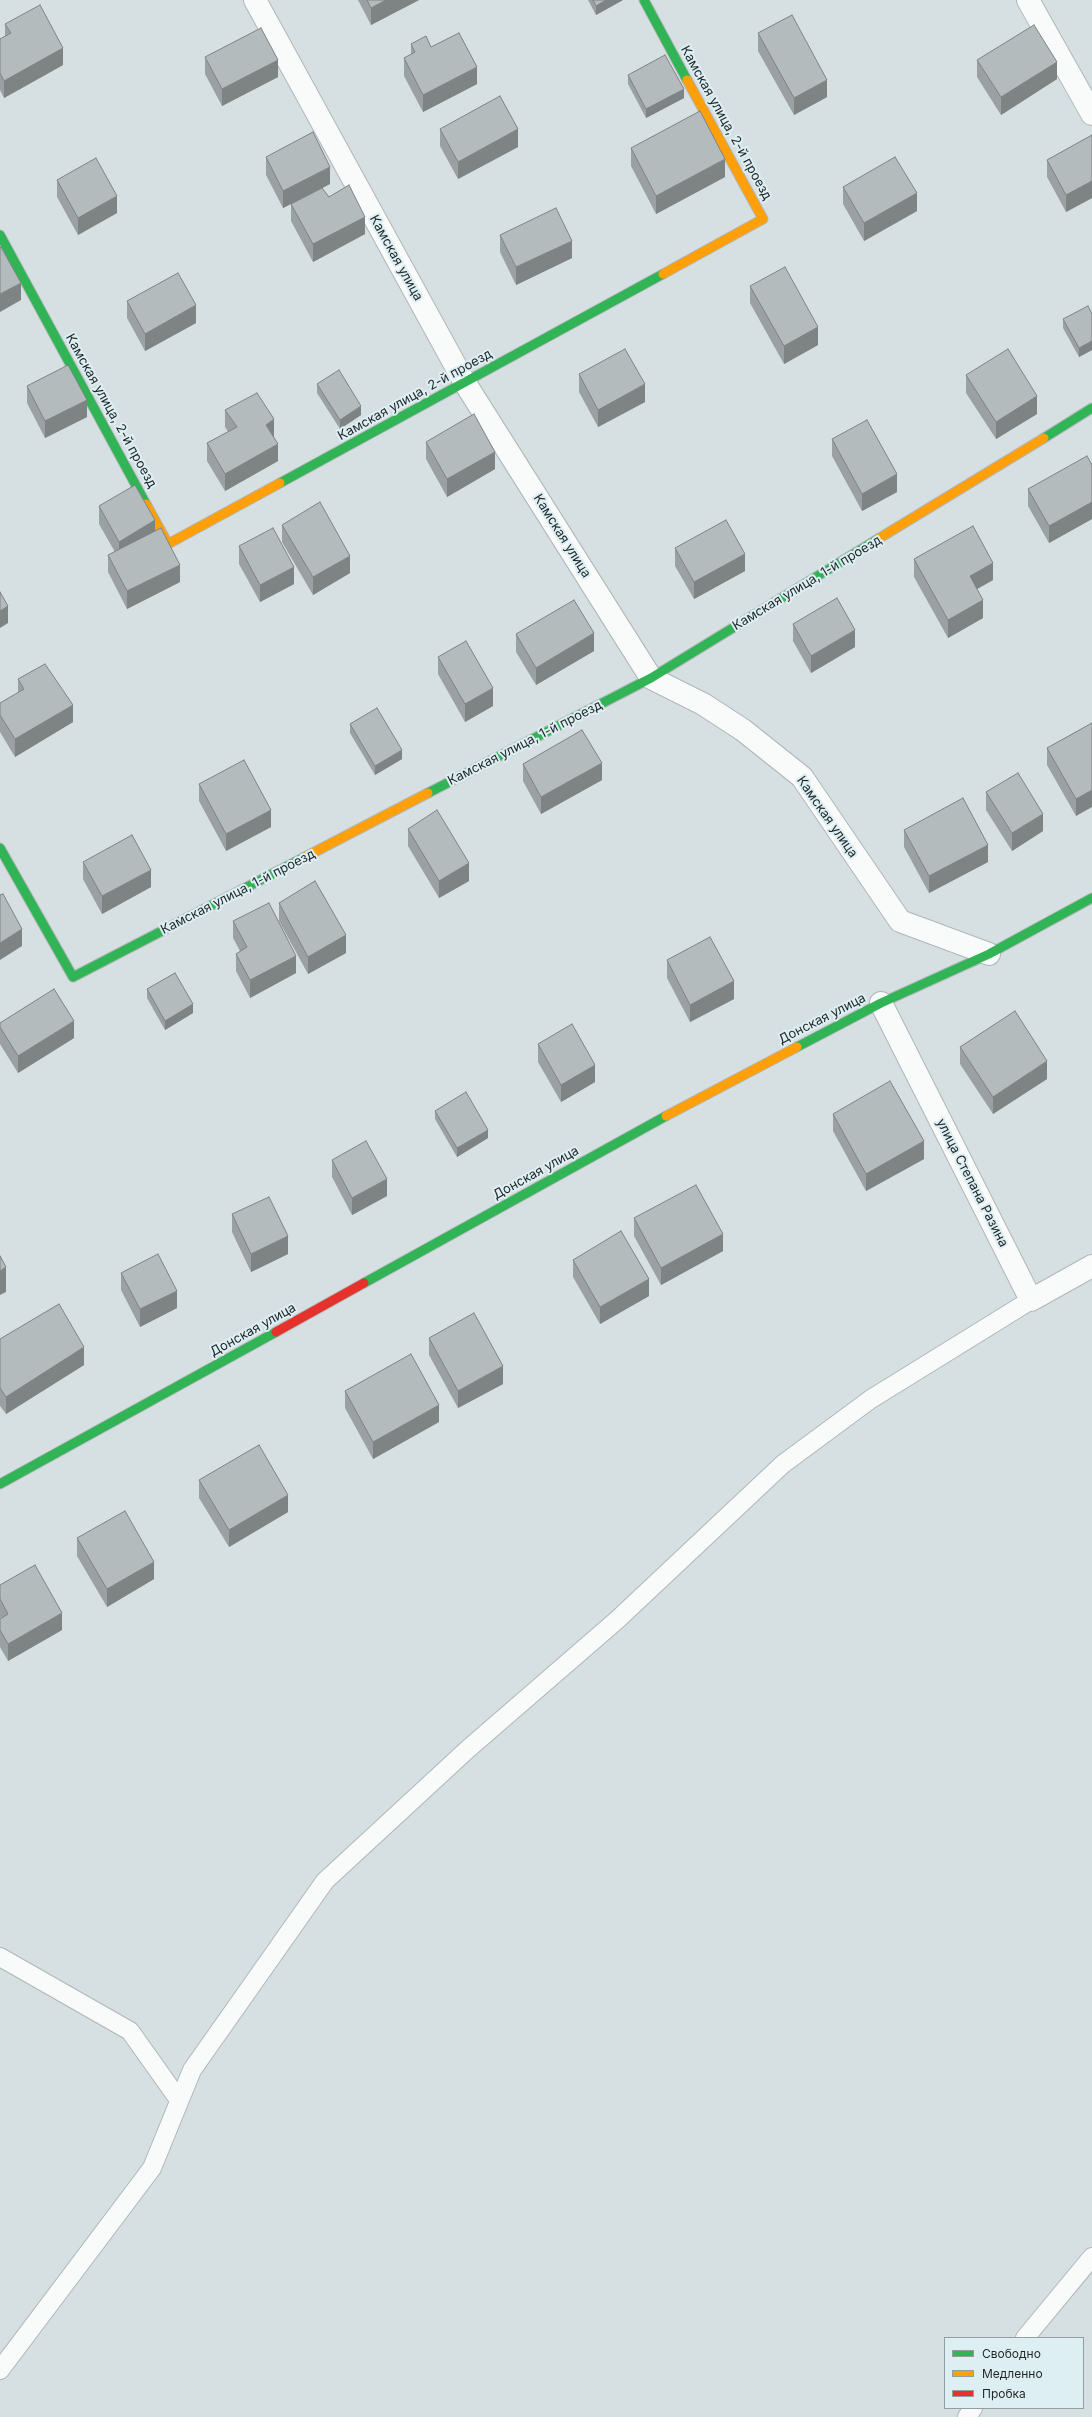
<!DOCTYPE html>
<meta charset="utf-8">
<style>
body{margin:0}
#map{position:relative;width:1092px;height:2417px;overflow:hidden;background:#d6dfe1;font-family:Inter,sans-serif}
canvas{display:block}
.legend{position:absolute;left:944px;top:2337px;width:140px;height:72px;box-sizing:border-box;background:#deeff3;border:1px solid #929ea1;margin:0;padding:5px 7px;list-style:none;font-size:12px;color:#1f2527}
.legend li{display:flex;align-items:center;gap:8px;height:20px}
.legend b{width:20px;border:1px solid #929ea1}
</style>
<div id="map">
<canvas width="1092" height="2417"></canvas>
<ul class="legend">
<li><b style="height:5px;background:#30b455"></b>Свободно</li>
<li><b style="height:5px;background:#ff9f0a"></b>Медленно</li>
<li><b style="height:5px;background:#e5322d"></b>Пробка</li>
</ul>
</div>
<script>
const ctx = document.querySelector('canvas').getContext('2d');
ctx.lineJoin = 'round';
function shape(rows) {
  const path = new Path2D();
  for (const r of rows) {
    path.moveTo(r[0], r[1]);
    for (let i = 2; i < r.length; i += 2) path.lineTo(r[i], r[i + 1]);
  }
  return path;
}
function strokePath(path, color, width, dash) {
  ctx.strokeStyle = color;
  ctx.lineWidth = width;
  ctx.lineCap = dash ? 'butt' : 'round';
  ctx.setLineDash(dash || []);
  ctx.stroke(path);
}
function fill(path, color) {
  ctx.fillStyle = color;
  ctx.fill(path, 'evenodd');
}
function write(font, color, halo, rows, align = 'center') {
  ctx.font = font + ' Inter,sans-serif';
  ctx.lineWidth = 4;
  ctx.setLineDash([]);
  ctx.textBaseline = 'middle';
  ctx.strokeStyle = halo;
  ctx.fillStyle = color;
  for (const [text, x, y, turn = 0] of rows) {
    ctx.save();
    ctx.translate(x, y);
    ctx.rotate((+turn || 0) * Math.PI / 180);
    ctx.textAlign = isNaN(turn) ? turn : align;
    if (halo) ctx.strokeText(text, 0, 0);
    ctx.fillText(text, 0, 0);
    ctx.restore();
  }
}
const lane = shape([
 [0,1957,130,2031,179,2100],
 [1025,2338,1092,2257],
 [0,2370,152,2168,192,2070,325,1881,468,1749,617,1620,783,1464,871,1399,1031,1300],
 [967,2417,973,2408]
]);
const street = shape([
 [255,0,465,383,651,678,703,704,743,730,802,777,900,921,989,954],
 [1028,0,1092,114],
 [881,1003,1031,1300,1092,1266]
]);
const fast = shape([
 [644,0,687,80],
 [0,235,146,504],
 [1044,438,1092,408],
 [280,483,663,274],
 [428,793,651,678,878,539],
 [0,848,73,977,305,857],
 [797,1047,881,1003,989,954,1092,898],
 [364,1283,666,1116],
 [0,1484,276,1332]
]);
const slow = shape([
 [663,274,763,219,687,80],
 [146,504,168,544,280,483],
 [878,539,1044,438],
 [305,857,428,793],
 [666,1116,797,1047]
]);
const jam = shape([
 [276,1332,364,1283]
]);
strokePath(lane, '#b0b7b8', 20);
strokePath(street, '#b0b7b8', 24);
strokePath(fast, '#b0b7b8', 11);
strokePath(slow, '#b0b7b8', 11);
strokePath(jam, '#b0b7b8', 11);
strokePath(lane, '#f9fafa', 18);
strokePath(street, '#f9fafa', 22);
strokePath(fast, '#30b455', 9);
strokePath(slow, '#ff9f0a', 9);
strokePath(jam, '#e5322d', 9);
fill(shape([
 [358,0,419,0,371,25],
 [588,0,623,0,596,15],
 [5,24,63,65,4,98,0,90,0,39,5,36],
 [758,33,827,97,794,115,758,51],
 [411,44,431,47,477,84,423,112,404,76,404,58,411,54],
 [205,57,278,77,222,106,205,74],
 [977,60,1057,79,1001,115,977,77],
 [628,75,684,98,646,118,628,84],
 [440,129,518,147,458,179,440,146],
 [1092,135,1092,198,1066,212,1047,177,1047,160],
 [631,148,725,177,656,214,631,166],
 [266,157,330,184,322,188,329,197,365,234,313,262,291,221,291,204,283,208,266,175],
 [57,180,117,213,78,235,57,197],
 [843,187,917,211,864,241,843,204],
 [500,235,572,258,516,285,500,252],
 [750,286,818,345,784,364,750,303],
 [127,301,196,323,145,351,127,318],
 [1092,314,1092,350,1079,357,1063,328,1063,319],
 [579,374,645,402,598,427,579,392],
 [966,375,1037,414,996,439,966,393],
 [317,384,361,415,340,429,317,393],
 [27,386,87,417,45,438,27,403],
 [225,410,274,437,278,461,225,491,207,461,207,443,228,432,225,427],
 [832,439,897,492,862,511,832,456],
 [426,442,495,469,447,497,426,459],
 [1092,465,1092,519,1049,543,1028,506,1028,489],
 [99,506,155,531,180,582,127,609,108,572,108,555,115,552,99,524],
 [282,525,350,573,313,595,282,542],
 [239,546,294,584,260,602,239,564],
 [675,548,745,571,694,599,675,566],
 [914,559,993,580,977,589,983,618,948,638,914,577],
 [793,624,855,647,811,673,793,641],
 [516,634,594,651,536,685,516,652],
 [438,657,493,706,465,722,438,674],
 [18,679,73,722,15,757,0,732,0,703,18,693],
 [1092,723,1076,816,1047,765,1047,748],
 [350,724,402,759,375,775,350,733],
 [523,764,602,780,541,814,523,781],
 [199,784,271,827,226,851,199,801],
 [986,792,1043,831,1012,851,986,810],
 [408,829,469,881,439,898,408,846],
 [904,830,988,862,929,893,904,847],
 [83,862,151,887,102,914,83,879],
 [279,903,346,953,308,974,279,921],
 [233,921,296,973,250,998,236,971,236,954,240,951,233,938],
 [667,960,734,999,690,1022,667,978],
 [147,989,193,1013,165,1030,147,998],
 [0,1023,74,1038,18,1073,0,1044],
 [538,1044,595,1082,561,1102,538,1062],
 [960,1047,1047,1079,993,1114,960,1064],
 [435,1111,488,1138,457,1157,435,1119],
 [833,1114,924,1159,866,1191,833,1131],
 [332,1160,387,1196,352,1215,332,1177],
 [232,1214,288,1254,251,1272,232,1232],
 [634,1218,723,1251,661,1285,634,1236],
 [573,1260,649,1296,600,1324,573,1277],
 [121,1273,177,1308,140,1327,121,1290],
 [429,1338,503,1384,458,1408,429,1355],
 [0,1339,84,1365,6,1414,0,1406],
 [345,1391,439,1422,373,1459,345,1408],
 [199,1480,288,1512,229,1547,199,1498],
 [77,1538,154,1579,107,1607,77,1556],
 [0,1585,62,1630,8,1661,0,1647,0,1619,1,1619,0,1617]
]), '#9ba1a3');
fill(shape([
 [386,0,419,0,371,25,371,8],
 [606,0,623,0,596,15,596,6],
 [63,48,63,65,4,98,4,81],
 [278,60,278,77,222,106,222,89],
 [1057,62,1057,79,1001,115,1001,97],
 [477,67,477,84,423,112,423,95],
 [827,80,827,97,794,115,794,98],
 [684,89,684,98,646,118,646,109],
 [518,129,518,147,458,179,458,162],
 [725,159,725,177,656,214,656,196],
 [330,167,330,184,283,208,283,191],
 [1092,181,1092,198,1066,212,1066,195],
 [917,193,917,211,864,241,864,223],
 [117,196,117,213,78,235,78,218],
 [365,217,365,234,313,262,313,244],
 [572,241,572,258,516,285,516,267],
 [21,283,21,300,0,312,0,294],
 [196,305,196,323,145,351,145,334],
 [818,327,818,345,784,364,784,346],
 [1092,341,1092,350,1079,357,1079,348],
 [645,384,645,402,598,427,598,410],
 [1037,396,1037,414,996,439,996,422],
 [87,400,87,417,45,438,45,421],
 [361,406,361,415,340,429,340,420],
 [274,419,274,437,266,442,266,425],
 [278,444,278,461,225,491,225,474],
 [495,452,495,469,447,497,447,479],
 [897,474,897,492,862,511,862,494],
 [1092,502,1092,519,1049,543,1049,526],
 [155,520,155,538,119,559,119,542],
 [745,554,745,571,694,599,694,582],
 [350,556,350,573,313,595,313,577],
 [993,563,993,580,970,593,970,576],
 [180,565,180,582,127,609,127,591],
 [294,567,294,584,260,602,260,585],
 [983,600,983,618,948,638,948,620],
 [8,606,8,623,0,628,0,611],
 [855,630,855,647,811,673,811,656],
 [594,633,594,651,536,685,536,668],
 [493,688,493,706,465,722,465,704],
 [73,705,73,722,15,757,15,739],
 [402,750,402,759,375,775,375,766],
 [602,763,602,780,541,814,541,797],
 [1092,790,1092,807,1076,816,1076,799],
 [271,810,271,827,226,851,226,834],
 [1043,814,1043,831,1012,851,1012,833],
 [988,845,988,862,929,893,929,876],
 [469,863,469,881,439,898,439,881],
 [151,870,151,887,102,914,102,896],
 [22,929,22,946,0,960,0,943],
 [346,935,346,953,308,974,308,957],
 [296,956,296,973,250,998,250,980],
 [734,981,734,999,690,1022,690,1005],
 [193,1004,193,1013,165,1030,165,1021],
 [74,1021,74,1038,18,1073,18,1056],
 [1047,1061,1047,1079,993,1114,993,1097],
 [595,1065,595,1082,561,1102,561,1085],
 [488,1130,488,1138,457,1157,457,1148],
 [924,1141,924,1159,866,1191,866,1174],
 [387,1179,387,1196,352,1215,352,1198],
 [723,1234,723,1251,661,1285,661,1268],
 [288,1236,288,1254,251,1272,251,1254],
 [6,1267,6,1292,0,1295,0,1271],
 [649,1279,649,1296,600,1324,600,1307],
 [177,1291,177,1308,140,1327,140,1309],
 [84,1347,84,1365,6,1414,6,1397],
 [503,1366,503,1384,458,1408,458,1391],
 [439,1405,439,1422,373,1459,373,1442],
 [288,1495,288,1512,229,1547,229,1530],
 [154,1562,154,1579,107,1607,107,1589],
 [62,1613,62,1630,8,1661,8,1644]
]), '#7e8384');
const building = shape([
 [367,0,386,0,371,8,367,0],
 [593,0,606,0,596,6,593,0],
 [40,5,63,48,4,81,0,73,0,39,11,33,5,24,40,5],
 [792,15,827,80,794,98,758,33,792,15],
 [1034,25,1057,62,1001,97,977,60,1034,25],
 [261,28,278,60,222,89,205,57,261,28],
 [459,33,477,67,423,95,404,58,415,52,411,44,426,36,431,47,459,33],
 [665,55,684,89,646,109,628,75,665,55],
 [500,96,518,129,458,162,440,129,500,96],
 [700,111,725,159,656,196,631,148,700,111],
 [313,132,330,167,283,191,266,157,313,132],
 [1092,135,1092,181,1066,195,1047,160,1092,135],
 [895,157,917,193,864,223,843,187,895,157],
 [96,158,117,196,78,218,57,180,96,158],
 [349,185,365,217,313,244,291,204,322,188,329,197,349,185],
 [556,208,572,241,516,267,500,235,556,208],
 [1,247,21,283,0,294,0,248,1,247],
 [785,267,818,327,784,346,750,286,785,267],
 [178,273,196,305,145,334,127,301,178,273],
 [1088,306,1092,314,1092,341,1079,348,1063,319,1088,306],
 [625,349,645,384,598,410,579,374,625,349],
 [1008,349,1037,396,996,422,966,375,1008,349],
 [68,365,87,400,45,421,27,386,68,365],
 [339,370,361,406,340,420,317,384,339,370],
 [257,393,274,419,266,425,278,444,225,474,207,443,237,427,225,410,257,393],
 [474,414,495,452,447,479,426,442,474,414],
 [867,420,897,474,862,494,832,439,867,420],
 [1087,456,1092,465,1092,502,1049,526,1028,489,1087,456],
 [135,485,155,520,119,542,99,506,135,485],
 [320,502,350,556,313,577,282,525,320,502],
 [726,520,745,554,694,582,675,548,726,520],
 [973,526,993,563,970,576,983,600,948,620,914,559,973,526],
 [161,528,180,565,127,591,108,555,161,528],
 [273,528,294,567,260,585,239,546,273,528],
 [0,592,8,606,0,611,0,592],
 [837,598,855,630,811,656,793,624,837,598],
 [574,600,594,633,536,668,516,634,574,600],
 [466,641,493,688,465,704,438,657,466,641],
 [45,664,73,705,15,739,0,715,0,703,24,689,18,679,45,664],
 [377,708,402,750,375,766,350,724,377,708],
 [1092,723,1092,790,1076,799,1047,748,1092,723],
 [582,730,602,763,541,797,523,764,582,730],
 [244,760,271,810,226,834,199,784,244,760],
 [1018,773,1043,814,1012,833,986,792,1018,773],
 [963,798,988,845,929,876,904,830,963,798],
 [437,810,469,863,439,881,408,829,437,810],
 [132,835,151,870,102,896,83,862,132,835],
 [315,881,346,935,308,957,279,903,315,881],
 [3,894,22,929,0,943,0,895,3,894],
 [269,903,296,956,250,980,236,954,247,947,233,921,269,903],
 [710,937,734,981,690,1005,667,960,710,937],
 [175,973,193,1004,165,1021,147,989,175,973],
 [54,989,74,1021,18,1056,0,1027,0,1023,54,989],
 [1015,1011,1047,1061,993,1097,960,1047,1015,1011],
 [572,1024,595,1065,561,1085,538,1044,572,1024],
 [890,1081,924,1141,866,1174,833,1114,890,1081],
 [466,1092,488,1130,457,1148,435,1111,466,1092],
 [366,1141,387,1179,352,1198,332,1160,366,1141],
 [696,1185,723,1234,661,1268,634,1218,696,1185],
 [269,1197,288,1236,251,1254,232,1214,269,1197],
 [621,1231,649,1279,600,1307,573,1260,621,1231],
 [158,1254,177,1291,140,1309,121,1273,158,1254],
 [0,1256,6,1267,0,1271,0,1256],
 [59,1304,84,1347,6,1397,0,1388,0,1339,59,1304],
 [474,1313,503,1366,458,1391,429,1338,474,1313],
 [411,1354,439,1405,373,1442,345,1391,411,1354],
 [259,1445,288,1495,229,1530,199,1480,259,1445],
 [125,1511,154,1562,107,1589,77,1538,125,1511],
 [35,1565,62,1613,8,1644,0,1630,0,1619,8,1614,0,1599,0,1585,35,1565]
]);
fill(building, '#b4bbbd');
strokePath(building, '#7e8384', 1);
write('13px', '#1f2527', '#deeff3', [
 ["Камская улица, 2-й проезд",726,123,61],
 ["Камская улица",396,258,61],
 ["Камская улица, 2-й проезд",415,395,-29],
 ["Камская улица, 2-й проезд",111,411,61],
 ["Камская улица",562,536,58],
 ["Камская улица, 1-й проезд",807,583,-31],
 ["Камская улица, 1-й проезд",525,743,-27],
 ["Камская улица",827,817,55],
 ["Камская улица, 1-й проезд",238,892,-27],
 ["Донская улица",822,1019,-27],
 ["Донская улица",536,1173,-29],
 ["улица Степана Разина",972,1183,63],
 ["Донская улица",253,1330,-29]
]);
</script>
